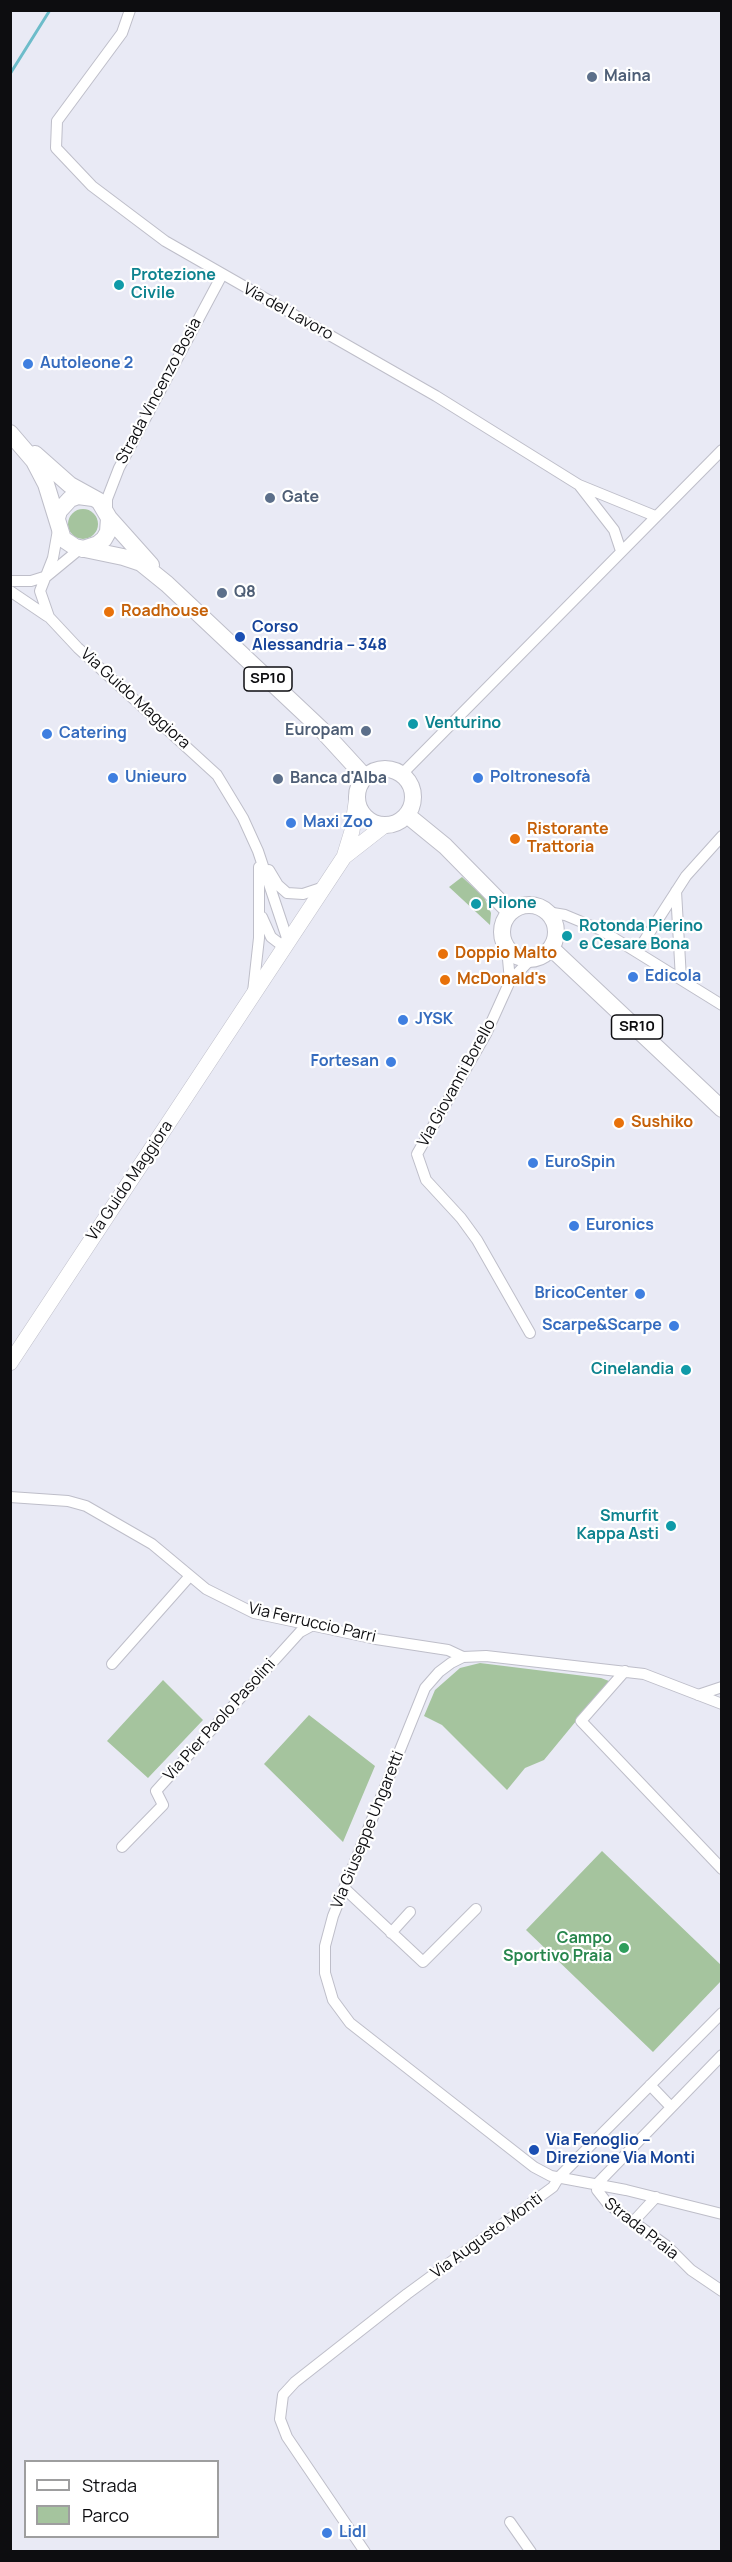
<!DOCTYPE html>
<meta charset="utf-8">
<style>
body{margin:0}
#map{position:relative;width:732px;height:2562px;overflow:hidden;background:#e9eaf5;font-family:Manrope,sans-serif}
canvas{display:block}
.frame{position:absolute;inset:0;border:12px solid #0d0d10;pointer-events:none}
.legend{position:absolute;left:24px;top:2460px;width:195px;height:78px;box-sizing:border-box;background:#fff;border:2px solid #9e9e9f;margin:0;padding:8px 10px;list-style:none;font-size:18px;color:#0d0d10}
.legend li{display:flex;align-items:center;gap:12px;height:30px}
.legend b{width:30px;border:2px solid #9e9e9f}
</style>
<div id="map">
<canvas width="732" height="2562"></canvas>
<div class="frame"></div>
<ul class="legend">
<li><b style="height:8px;background:#fff"></b>Strada</li>
<li><b style="height:16px;background:#a5c49e"></b>Parco</li>
</ul>
</div>
<script>
const ctx = document.querySelector('canvas').getContext('2d');
ctx.lineJoin = 'round';
function fill(path, color) {
  ctx.fillStyle = color;
  ctx.fill(path, 'evenodd');
}
function shape(rows) {
  const path = new Path2D();
  for (const r of rows) {
    if (r.length === 3) {
      path.moveTo(r[0] + r[2], r[1]);
      path.arc(r[0], r[1], r[2], 0, 2 * Math.PI);
      continue;
    }
    path.moveTo(r[0], r[1]);
    for (let i = 2; i < r.length; i += 2) path.lineTo(r[i], r[i + 1]);
  }
  return path;
}
function strokePath(path, color, width, dash) {
  ctx.strokeStyle = color;
  ctx.lineWidth = width;
  ctx.lineCap = dash ? 'butt' : 'round';
  ctx.setLineDash(dash || []);
  ctx.stroke(path);
}
function write(font, color, halo, rows, align = 'center') {
  ctx.font = font + ' Manrope,sans-serif';
  ctx.lineWidth = 4.5;
  ctx.setLineDash([]);
  ctx.textBaseline = 'middle';
  ctx.strokeStyle = halo;
  ctx.fillStyle = color;
  for (const [text, x, y, turn = 0] of rows) {
    ctx.save();
    ctx.translate(x, y);
    ctx.rotate((+turn || 0) * Math.PI / 180);
    ctx.textAlign = isNaN(turn) ? turn : align;
    if (halo) ctx.strokeText(text, 0, 0);
    ctx.fillText(text, 0, 0);
    ctx.restore();
  }
}
fill(shape([
 [83,524,15],
 [462,877,484,897,491,913,490,925,449,887],
 [480,1663,601,1678,609,1681,544,1760,525,1768,507,1790,442,1725,424,1716,435,1690,460,1668],
 [163,1680,203,1720,148,1778,107,1741],
 [309,1715,375,1766,343,1842,264,1764],
 [602,1851,721,1965,721,1981,653,2052,526,1930]
]), '#a5c49e');
strokePath(shape([
 [10,74,50,10]
]), '#6dbcca', 3);
const street = shape([
 [130,10,122,33,57,121,56,148,92,186,165,241,436,396,579,485,655,516],
 [579,485,614,530,621,551],
 [107,511,107,499,119,468,222,275],
 [58,530,53,558,40,591,49,617,78,648,217,775,243,818,258,851,288,941],
 [10,581,31,581,47,576,81,548],
 [10,591,47,616],
 [402,774,722,450],
 [269,870,278,885,287,893,303,894,324,887],
 [676,891,681,979],
 [547,912,565,915,601,930,722,1005],
 [262,917,271,937,284,947],
 [507,948,510,981],
 [637,952,686,876,722,836],
 [253,992,259,938,259,867],
 [530,1333,477,1240,461,1218,426,1180,417,1154,486,1034,510,981,531,959],
 [10,1497,68,1501,86,1506,152,1544,206,1589,254,1613,376,1639,448,1650,463,1657],
 [112,1664,189,1577],
 [625,1671,581,1721,722,1869],
 [698,1695,722,1687],
 [722,1704,644,1674,486,1656,463,1657,451,1663,439,1672,425,1688,333,1916,325,1946,325,1973,333,2000,350,2023,534,2167,551,2176,626,2190,722,2214],
 [122,1847,163,1805,156,1791,300,1632,313,1625],
 [344,1888,423,1962,476,1909],
 [391,1933,410,1912],
 [722,2055,597,2184,597,2190,608,2204,667,2246,691,2270,722,2291],
 [650,2085,671,2107],
 [633,2222,656,2197],
 [510,2522,531,2552],
 [365,2552,287,2437,280,2419,283,2395,295,2382,407,2294,553,2187,559,2177,722,2013]
]);
const secondary = shape([
 [344,857,352,831,357,796],
 [10,1363,344,857,385,825]
]);
const primary = shape([
 [10,433,34,461,46,484,63,539,75,547,123,557,141,563,167,584,321,729,365,777],
 [35,454,70,485,99,501,109,518,151,565],
 [57,518,59,511,70,499,78,496,93,498],
 [83,549,98,544,104,539,108,532,109,518],
 [385,797,28],
 [407,815,445,846,510,912],
 [529,932,27],
 [551,948,722,1109]
]);
strokePath(street, '#bebec9', 12);
strokePath(secondary, '#bebec9', 16);
strokePath(primary, '#bebec9', 18);
strokePath(street, '#fff', 10);
strokePath(secondary, '#fff', 15);
strokePath(primary, '#fff', 16);
for (const [x, y, r, color] of [
 [592,77,6,"#5c6f8a"],
 [119,285,6,"#0f9aa8"],
 [28,364,6,"#3f7fe0"],
 [270,498,6,"#5c6f8a"],
 [222,593,6,"#5c6f8a"],
 [109,612,6,"#e8710a"],
 [240,637,6,"#1a4fb4"],
 [413,724,6,"#0f9aa8"],
 [366,731,6,"#5c6f8a"],
 [47,734,6,"#3f7fe0"],
 [113,778,6,"#3f7fe0"],
 [478,778,6,"#3f7fe0"],
 [278,779,6,"#5c6f8a"],
 [291,823,6,"#3f7fe0"],
 [515,839,6,"#e8710a"],
 [476,904,6,"#0f9aa8"],
 [567,936,6,"#0f9aa8"],
 [443,954,6,"#e8710a"],
 [633,977,6,"#3f7fe0"],
 [445,980,6,"#e8710a"],
 [403,1020,6,"#3f7fe0"],
 [391,1062,6,"#3f7fe0"],
 [619,1123,6,"#e8710a"],
 [533,1163,6,"#3f7fe0"],
 [574,1226,6,"#3f7fe0"],
 [640,1294,6,"#3f7fe0"],
 [674,1326,6,"#3f7fe0"],
 [686,1370,6,"#0f9aa8"],
 [671,1526,6,"#0f9aa8"],
 [624,1948,6,"#2e9e5b"],
 [534,2150,6,"#1a4fb4"],
 [327,2533,6,"#3f7fe0"]
]) {
  const dot = new Path2D();
  dot.arc(x, y, r, 0, 2 * Math.PI);
  ctx.fillStyle = color;
  ctx.fill(dot);
  strokePath(dot, '#fff', 2);
}
for (const [x, y, w] of [
 [268,679,48],
 [637,1027,51]
]) {
  const box = new Path2D();
  box.roundRect(x - w / 2, y - 12, w, 24, 4.5);
  ctx.fillStyle = '#fff';
  ctx.fill(box);
  strokePath(box, '#0d0d10', 1.5);
}
write('bold 15px', '#0d0d10', null, [
 ["SP10",268,679],
 ["SR10",637,1027]
]);
write('bold 16px', '#4e5e75', '#fff', [
 ["Maina",604,77],
 ["Gate",282,498],
 ["Q8",234,593],
 ["Europam",354,731,"right"],
 ["Banca d'Alba",290,779]
], 'left');
write('bold 16px', '#0d838f', '#fff', [
 ["Protezione",131,276],
 ["Civile",131,294],
 ["Venturino",425,724],
 ["Pilone",488,904],
 ["Rotonda Pierino",579,927],
 ["e Cesare Bona",579,945],
 ["Cinelandia",674,1370,"right"],
 ["Smurfit",659,1517,"right"],
 ["Kappa Asti",659,1535,"right"]
], 'left');
write('16px', '#0d0d10', '#fff', [
 ["Via del Lavoro",288,312,29],
 ["Strada Vincenzo Bosia",159,391,-62],
 ["Via Guido Maggiora",135,699,42],
 ["Via Giovanni Borello",457,1083,-61],
 ["Via Guido Maggiora",130,1181,-56],
 ["Via Ferruccio Parri",312,1623,13],
 ["Via Pier Paolo Pasolini",220,1720,-48],
 ["Via Giuseppe Ungaretti",368,1830,-68],
 ["Strada Praia",641,2229,38],
 ["Via Augusto Monti",487,2236,-36]
]);
write('bold 16px', '#366cbe', '#fff', [
 ["Autoleone 2",40,364],
 ["Catering",59,734],
 ["Unieuro",125,778],
 ["Poltronesofà",490,778],
 ["Maxi Zoo",303,823],
 ["Edicola",645,977],
 ["JYSK",415,1020],
 ["Fortesan",379,1062,"right"],
 ["EuroSpin",545,1163],
 ["Euronics",586,1226],
 ["BricoCenter",628,1294,"right"],
 ["Scarpe&Scarpe",662,1326,"right"],
 ["Lidl",339,2533]
], 'left');
write('bold 16px', '#c56008', '#fff', [
 ["Roadhouse",121,612],
 ["Ristorante",527,830],
 ["Trattoria",527,848],
 ["Doppio Malto",455,954],
 ["McDonald's",457,980],
 ["Sushiko",631,1123]
], 'left');
write('bold 16px', '#164399', '#fff', [
 ["Corso",252,628],
 ["Alessandria – 348",252,646],
 ["Via Fenoglio –",546,2141],
 ["Direzione Via Monti",546,2159]
], 'left');
write('bold 16px', '#27864d', '#fff', [
 ["Campo",612,1939],
 ["Sportivo Praia",612,1957]
], 'right');
</script>
